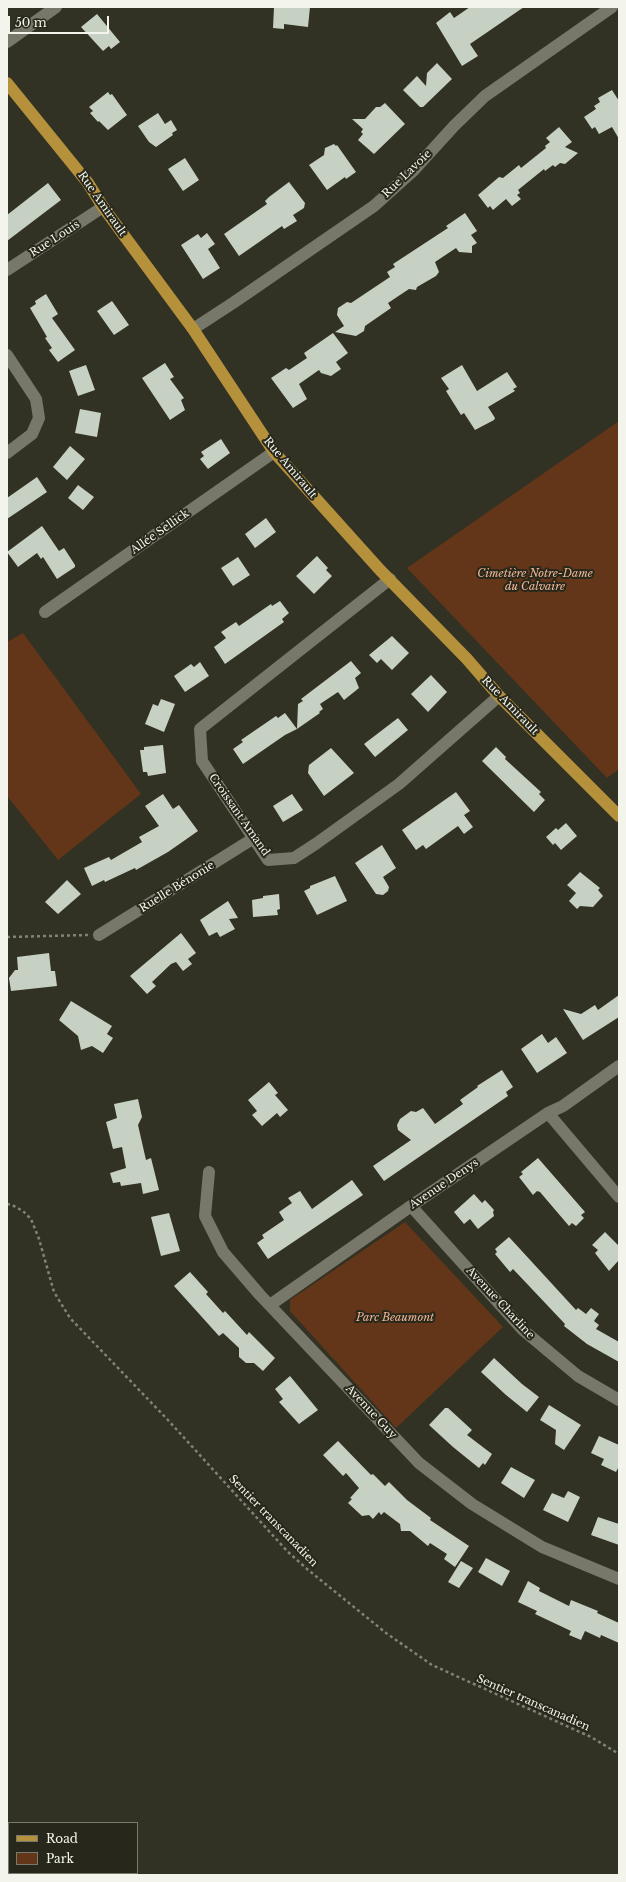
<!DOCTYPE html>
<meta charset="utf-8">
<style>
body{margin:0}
#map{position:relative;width:626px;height:1882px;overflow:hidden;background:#313124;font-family:"Libre Baskerville",serif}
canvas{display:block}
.frame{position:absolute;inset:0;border:8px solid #f3f4eb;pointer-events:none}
.legend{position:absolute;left:8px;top:1822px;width:130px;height:52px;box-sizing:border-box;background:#27281b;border:1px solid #797a6e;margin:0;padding:5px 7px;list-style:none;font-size:12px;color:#f3f4eb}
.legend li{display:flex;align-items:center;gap:8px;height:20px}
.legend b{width:20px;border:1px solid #797a6e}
.scale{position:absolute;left:8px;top:16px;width:101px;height:18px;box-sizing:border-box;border:2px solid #f3f4eb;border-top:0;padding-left:5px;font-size:12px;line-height:14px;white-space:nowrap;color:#f3f4eb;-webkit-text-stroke:3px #27281b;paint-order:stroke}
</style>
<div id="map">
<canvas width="626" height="1882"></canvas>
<div class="frame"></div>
<ul class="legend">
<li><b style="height:5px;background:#b6913b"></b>Road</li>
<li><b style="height:11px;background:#633619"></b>Park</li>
</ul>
<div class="scale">50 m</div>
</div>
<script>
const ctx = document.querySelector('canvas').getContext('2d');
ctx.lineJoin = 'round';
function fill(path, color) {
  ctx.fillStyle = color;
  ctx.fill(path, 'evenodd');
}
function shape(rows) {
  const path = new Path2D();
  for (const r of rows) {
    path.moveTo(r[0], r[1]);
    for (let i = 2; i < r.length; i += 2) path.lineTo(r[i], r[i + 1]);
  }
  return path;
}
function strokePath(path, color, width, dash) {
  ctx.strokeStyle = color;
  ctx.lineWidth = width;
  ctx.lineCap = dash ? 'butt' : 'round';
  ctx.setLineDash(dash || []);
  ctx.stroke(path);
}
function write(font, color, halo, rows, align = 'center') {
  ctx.font = font + ' "Libre Baskerville",serif';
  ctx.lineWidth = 4;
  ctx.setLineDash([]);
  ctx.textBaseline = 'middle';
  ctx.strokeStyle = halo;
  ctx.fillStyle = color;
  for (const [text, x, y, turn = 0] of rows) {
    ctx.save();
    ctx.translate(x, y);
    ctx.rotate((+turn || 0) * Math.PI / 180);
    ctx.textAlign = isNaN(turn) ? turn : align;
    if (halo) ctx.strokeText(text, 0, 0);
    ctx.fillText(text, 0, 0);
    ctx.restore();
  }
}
fill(shape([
 [619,421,619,769,607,778,407,568],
 [23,633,141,794,58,860,7,796,7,642],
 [405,1222,503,1327,396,1428,290,1311,290,1300]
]), '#633619');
fill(shape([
 [274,7,310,7,308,27,284,24,284,29,273,28],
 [470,7,524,7,470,44,478,56,462,66,436,23,450,12,454,18],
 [97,14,120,42,111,49,109,46,103,51,81,27],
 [437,63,452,79,423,107,420,107,403,90,417,76,426,86,427,73],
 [612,90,619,101,619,139,612,127,599,134,595,127,592,129,584,117,596,109,594,106,600,102,598,98],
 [108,92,110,95,112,94,127,115,108,130,99,121,98,122,90,113,93,111,89,107],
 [385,103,405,124,374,154,358,140,363,134,361,132,363,129,352,119,365,119,376,107,380,107],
 [158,113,165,124,171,120,177,130,172,133,173,135,156,147,149,142,138,126],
 [559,127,572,142,565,147,578,153,565,164,560,163,555,167,553,165,545,171,544,169,518,190,520,193,517,195,521,199,512,206,506,199,493,210,490,206,488,208,478,195,499,177,503,178,519,165,521,168,546,148,545,146,550,142,546,138],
 [334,144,336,146,337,145,356,172,346,179,345,177,327,190,309,165,324,155,325,148],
 [185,158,199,180,183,191,168,169],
 [289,182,305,203,304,208,293,215,297,221,284,229,282,226,239,256,224,234,267,204,265,201,269,197],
 [48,183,61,200,7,241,7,215],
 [465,213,477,231,471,235,477,243,472,246,472,253,459,252,456,248,435,262,439,272,436,276,417,287,416,290,409,289,388,303,391,308,365,326,364,331,356,336,335,332,344,326,337,315,338,308,347,302,351,303,390,277,387,272,395,267,393,264,448,228,446,226],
 [207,233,215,244,208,249,220,268,203,279,181,245,198,234,201,238],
 [46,294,58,314,52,318,75,350,58,362,49,350,52,348,45,338,47,337,30,308,36,304,35,301],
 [112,301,129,325,114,335,97,311],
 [333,333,348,353,336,362,341,369,331,376,321,373,319,370,299,384,307,399,293,408,271,378,286,368,289,370,307,358,304,353],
 [165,363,174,377,170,379,184,398,181,400,185,410,170,420,142,378],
 [86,365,95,390,78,396,69,371],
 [462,365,477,391,507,372,517,387,513,389,515,391,488,407,495,418,494,420,475,430,464,413,461,415,446,391,449,389,441,378],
 [80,409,101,413,97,437,75,433],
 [221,439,230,453,208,469,200,459,204,456,201,452],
 [70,446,85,459,67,480,53,467],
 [37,477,47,492,7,519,7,498],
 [78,485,94,497,83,510,68,498],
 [266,518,276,532,255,548,245,534],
 [42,526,59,551,64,548,75,565,75,567,57,579,43,557,41,559,37,553,18,567,7,552],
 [317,556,328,568,326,570,332,576,314,594,296,576],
 [238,557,250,575,233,586,221,568],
 [280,601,289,613,282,619,284,622,225,664,214,647,226,638,221,632,236,622,239,626,271,604,272,606],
 [392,636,409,653,392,670,381,659,377,663,369,655],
 [351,661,361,673,355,678,359,688,344,700,338,692,320,704,323,709,319,712,320,713,297,729,298,704,303,701,301,699],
 [200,662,209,676,185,692,174,676,191,664,194,667],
 [431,675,447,692,428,712,411,694],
 [161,699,175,704,164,732,145,724,153,704,158,706],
 [285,713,297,729,285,735,243,764,233,749,243,742,241,740,276,716,278,718],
 [398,718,408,730,375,757,364,744],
 [163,745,166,773,148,776,147,772,143,772,140,750,144,750,144,747],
 [496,747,506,757,505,759,541,792,539,794,545,800,534,812,482,761],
 [331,748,354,773,324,796,308,773,309,765],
 [456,792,470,811,464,815,473,827,464,834,458,826,426,849,423,845,416,850,402,830],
 [163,794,173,809,179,805,198,831,168,852,136,870,135,868,105,882,104,880,92,886,84,868,109,857,111,860,142,842,139,837,159,826,145,806],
 [292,794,303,810,283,822,273,806],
 [566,823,577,836,561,850,555,843,553,845,546,837,556,828,558,830],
 [382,845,396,868,383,877,389,887,388,891,383,895,376,894,355,863],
 [580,872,600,888,598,890,603,896,593,907,580,906,577,909,569,901,576,893,567,885],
 [335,876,347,901,317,915,304,891,310,888,310,886],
 [67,880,81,894,58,914,45,902],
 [279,894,280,909,277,910,278,915,253,917,252,900,263,898,263,896],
 [228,901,238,918,229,919,235,929,220,937,217,932,209,936,200,920],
 [181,933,196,953,188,959,192,964,183,971,176,962,171,964,152,982,156,986,147,994,130,976],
 [49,953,51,971,55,971,57,986,11,991,9,978,15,970,18,970,17,957],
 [619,995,619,1017,583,1040,563,1009,581,1014,595,1005,598,1010],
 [71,1001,112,1026,107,1034,113,1038,103,1053,92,1046,81,1050,78,1036,59,1020],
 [542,1034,548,1043,556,1037,567,1053,537,1073,521,1049],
 [502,1070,513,1087,506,1092,508,1096,384,1181,373,1166,411,1140,398,1130,397,1125,400,1119,411,1111,416,1112,423,1108,435,1124,463,1104,460,1100,478,1087,477,1086],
 [269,1082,278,1093,275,1095,288,1110,280,1117,277,1113,262,1126,252,1115,257,1111,248,1100],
 [138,1099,142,1117,138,1125,146,1160,151,1158,159,1190,143,1194,141,1183,121,1186,120,1182,113,1183,110,1173,126,1168,122,1147,113,1149,106,1122,117,1118,114,1104],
 [538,1158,585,1212,581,1215,584,1218,576,1226,572,1223,569,1226,540,1192,537,1191,533,1195,519,1177,523,1174,521,1172],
 [352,1180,363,1195,268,1259,257,1243,264,1238,262,1235,284,1220,279,1212,292,1203,288,1198,300,1191,312,1209],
 [474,1194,482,1203,485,1200,494,1210,493,1212,494,1216,478,1229,470,1219,464,1224,454,1212],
 [169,1213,180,1251,161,1256,151,1217],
 [605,1232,619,1246,619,1260,609,1271,595,1253,598,1250,592,1245],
 [509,1237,576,1310,578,1308,586,1314,591,1308,599,1314,594,1321,599,1325,596,1329,619,1342,619,1362,587,1344,564,1326,565,1324,513,1269,510,1272,495,1254,497,1252,495,1249],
 [190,1272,208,1292,206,1294,223,1313,225,1311,247,1335,249,1332,275,1358,263,1371,254,1363,246,1363,239,1357,239,1348,223,1333,219,1336,174,1286],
 [494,1358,522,1384,539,1397,527,1412,506,1395,481,1372],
 [290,1376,318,1410,299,1424,279,1402,283,1399,275,1389],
 [549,1405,581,1425,564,1450,555,1444,556,1430,540,1420],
 [445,1408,448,1408,472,1430,467,1435,492,1454,485,1465,483,1463,479,1468,453,1447,429,1425],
 [599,1436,619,1445,619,1466,616,1472,601,1465,604,1459,591,1453],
 [338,1441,371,1475,373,1474,385,1486,389,1482,407,1500,431,1518,430,1520,469,1546,455,1567,444,1559,447,1554,430,1543,428,1546,410,1531,401,1531,400,1524,384,1512,381,1515,379,1512,373,1519,369,1515,362,1516,348,1503,352,1499,350,1498,359,1488,346,1473,343,1476,323,1455],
 [511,1467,535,1480,524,1498,501,1483],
 [568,1491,580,1497,568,1522,543,1510,552,1493,564,1498],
 [598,1517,619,1524,619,1545,591,1535],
 [486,1558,510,1571,502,1586,478,1572],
 [461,1561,473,1568,459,1588,448,1582],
 [528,1581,540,1588,539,1591,569,1606,571,1600,598,1611,597,1613,619,1623,619,1643,601,1635,600,1638,585,1631,581,1640,569,1635,571,1631,535,1614,537,1611,518,1602]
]), '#c7d1c3');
strokePath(shape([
 [7,937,88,935],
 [7,1204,12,1205,23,1211,31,1219,39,1239,54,1292,70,1318,167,1419,288,1552,307,1569,386,1633,432,1665,591,1737,619,1754]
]), '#828377', 2.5, [3, 3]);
strokePath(shape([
 [7,42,56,7],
 [7,270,103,207],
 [193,329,233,303,374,206,414,170,454,126,485,96,612,7],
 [7,355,36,399,39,418,32,434,7,453],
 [390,579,200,729,202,761,268,860,294,858,317,843,399,784,499,696],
 [45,612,274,452],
 [99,935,254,838],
 [548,1113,619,1197],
 [209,1172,205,1216,223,1252,260,1295,419,1463,472,1504,542,1547,619,1579],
 [411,1206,523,1330,578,1376,619,1400],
 [270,1305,411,1206,548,1113,563,1106,619,1066]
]), '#777869', 12);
strokePath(shape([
 [7,83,88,183,103,207,193,329,274,452,380,570,467,659,499,696,619,816]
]), '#b6913b', 12);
write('11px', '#f3f4eb', '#27281b', [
 ["Rue Lavoie",407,174,-44],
 ["Rue Amirault",102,204,55],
 ["Rue Louis",55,239,-33],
 ["Rue Amirault",290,468,50],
 ["Allée Sellick",160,532,-35],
 ["Rue Amirault",510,706,46],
 ["Croissant Amand",239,815,55],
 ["Ruelle Bénonie",177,887,-32],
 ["Avenue Denys",444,1184,-34],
 ["Avenue Charline",500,1303,47],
 ["Avenue Guy",371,1412,47],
 ["Sentier transcanadien",273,1521,46],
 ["Sentier transcanadien",533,1703,24]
]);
write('italic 11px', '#f4b897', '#27281b', [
 ["Cimetière Notre-Dame",535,574],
 ["du Calvaire",535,587],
 ["Parc Beaumont",395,1318]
]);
</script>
